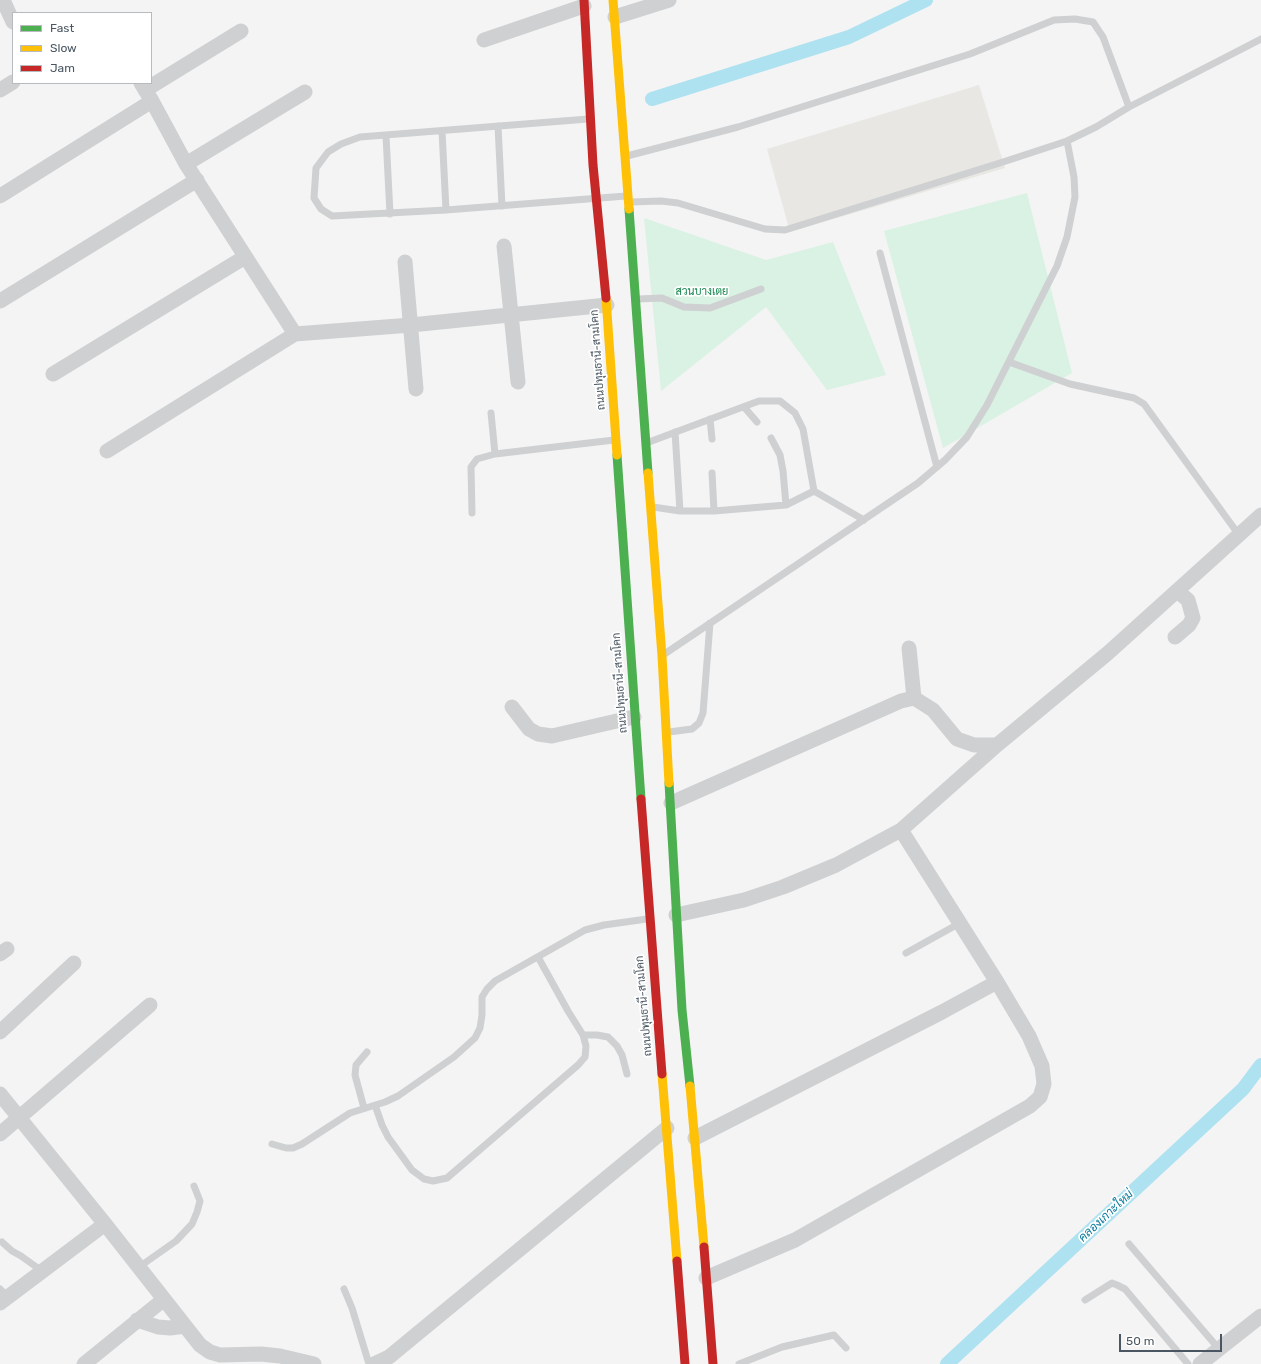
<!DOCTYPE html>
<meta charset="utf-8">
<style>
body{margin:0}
#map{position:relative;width:1261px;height:1364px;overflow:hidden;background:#f4f4f4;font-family:Rubik,sans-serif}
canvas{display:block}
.legend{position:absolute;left:12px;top:12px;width:140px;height:72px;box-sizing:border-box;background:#fff;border:1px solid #b7bbc0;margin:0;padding:5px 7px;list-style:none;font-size:12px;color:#4a5661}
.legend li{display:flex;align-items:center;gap:8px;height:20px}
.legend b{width:20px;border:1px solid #b7bbc0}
.scale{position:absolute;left:1119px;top:1334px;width:103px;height:18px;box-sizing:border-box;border:2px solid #4a5661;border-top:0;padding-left:5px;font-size:12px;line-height:14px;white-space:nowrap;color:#4a5661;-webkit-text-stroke:3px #fff;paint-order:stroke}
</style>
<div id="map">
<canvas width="1261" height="1364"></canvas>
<ul class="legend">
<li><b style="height:5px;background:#4caf50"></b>Fast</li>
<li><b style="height:5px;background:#ffc107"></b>Slow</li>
<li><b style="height:5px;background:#c62828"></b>Jam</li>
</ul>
<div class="scale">50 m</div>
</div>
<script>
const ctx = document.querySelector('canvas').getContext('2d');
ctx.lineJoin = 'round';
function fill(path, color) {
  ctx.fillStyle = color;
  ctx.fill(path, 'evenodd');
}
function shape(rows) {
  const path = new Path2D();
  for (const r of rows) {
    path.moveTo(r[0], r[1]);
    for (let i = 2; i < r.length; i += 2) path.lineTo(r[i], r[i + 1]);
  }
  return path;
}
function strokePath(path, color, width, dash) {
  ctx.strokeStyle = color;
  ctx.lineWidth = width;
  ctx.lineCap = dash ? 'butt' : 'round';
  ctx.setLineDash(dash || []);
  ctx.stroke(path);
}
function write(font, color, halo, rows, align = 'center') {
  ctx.font = font + ' Rubik,Sarabun,sans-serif';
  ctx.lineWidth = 3.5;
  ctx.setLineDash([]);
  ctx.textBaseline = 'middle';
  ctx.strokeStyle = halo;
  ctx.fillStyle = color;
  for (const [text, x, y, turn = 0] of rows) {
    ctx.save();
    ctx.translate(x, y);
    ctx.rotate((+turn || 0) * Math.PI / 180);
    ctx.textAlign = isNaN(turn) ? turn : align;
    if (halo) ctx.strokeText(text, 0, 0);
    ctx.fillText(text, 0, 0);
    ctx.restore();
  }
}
fill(shape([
 [979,85,1005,168,790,232,767,149]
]), '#e8e7e3');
fill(shape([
 [1027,193,1072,373,943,448,884,231],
 [644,218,766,260,833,242,886,375,827,390,766,307,661,391]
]), '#d9f2e3');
strokePath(shape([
 [652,99,849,37,926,0],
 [947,1364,1243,1089,1261,1065]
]), '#aee2f0', 14);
strokePath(shape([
 [588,119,360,137,341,144,328,152,316,168,314,198,321,209,332,216,446,210,626,196],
 [498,126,502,206],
 [442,131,446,210],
 [386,136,390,214],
 [627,156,738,127,970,54,1054,20,1075,19,1093,22,1103,37,1129,107],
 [631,202,661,201,678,203,765,229,785,230,1003,162,1067,141,1096,127,1129,107,1261,39],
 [880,253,937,467],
 [638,299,662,298,684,307,710,308,761,289],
 [1009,362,1070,384,1134,398,1144,404,1239,535],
 [744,407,757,422],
 [491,413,495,454],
 [710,419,712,439],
 [675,432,680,511],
 [771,438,780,455,783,471,786,505],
 [649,442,759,401,780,401,795,413,803,429,814,491,786,505,714,511,680,511,653,507],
 [712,473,714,511],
 [814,491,864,520],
 [472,513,471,467,477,459,495,454,614,440],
 [666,653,918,483,945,460,967,437,987,405,1057,266,1067,237,1075,197,1074,177,1067,141],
 [669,732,692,729,699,723,703,713,710,623],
 [906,953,960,923],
 [583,1035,597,1035,608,1037,617,1046,622,1055,627,1074],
 [375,1105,382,1125,388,1137,412,1170,424,1179,433,1181,447,1178,578,1065,585,1057,586,1046,583,1035,568,1011,538,957],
 [364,1108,355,1075,356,1065,367,1052],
 [272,1144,286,1148,293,1148,302,1144,350,1113,385,1102,398,1096,454,1057,475,1038,480,1028,482,1015,482,997,487,989,495,981,585,930,604,925,647,919],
 [2,1242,12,1251,21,1256,42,1271],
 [1129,1244,1219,1349],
 [139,1267,176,1241,192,1224,197,1212,200,1201,194,1186],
 [0,1289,8,1297],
 [344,1289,352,1308,369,1364],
 [1085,1300,1112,1283,1117,1285,1125,1289,1188,1364],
 [739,1364,782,1347,834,1335,846,1348]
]), '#ced0d2', 7);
strokePath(shape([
 [3,0,13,22],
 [615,17,669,0],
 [484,40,584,6],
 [141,83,152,101,186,164,295,334,411,325,607,305],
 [0,90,13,82],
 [145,90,241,31],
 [186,164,305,92],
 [0,196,152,101],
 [504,246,518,382],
 [405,262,416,389],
 [0,301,197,180],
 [53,374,245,257],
 [107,451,295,334],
 [1175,637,1189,625,1193,618,1188,600,1177,591],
 [909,648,914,698],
 [512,707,529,729,538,734,552,736,634,717],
 [671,803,901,701,914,698,933,710,957,739,974,745,997,745,1108,653,1261,515],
 [676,915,744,900,783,887,836,865,901,830],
 [0,954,7,949],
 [0,1032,74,963],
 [0,1094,105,1224,200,1345,210,1352,220,1355,261,1354,280,1356,314,1364],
 [0,1134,150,1005],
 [695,1138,942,1012,997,982,901,830,997,745],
 [706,1278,795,1240,1030,1106,1040,1097,1044,1084,1042,1066,1029,1036,997,982],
 [0,1303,105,1224],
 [137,1320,158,1327,170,1328,185,1326],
 [84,1364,163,1300],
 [374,1364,389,1357,667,1128],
 [1200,1364,1261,1316]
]), '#ced0d2', 15);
strokePath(shape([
 [629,209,648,473],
 [617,455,641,799],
 [669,783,682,1010,690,1086]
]), '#4caf50', 9);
strokePath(shape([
 [613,0,629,209],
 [606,298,617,455],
 [648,473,662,656,669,783],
 [662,1074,677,1261],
 [690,1086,704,1247]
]), '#ffc107', 9);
strokePath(shape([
 [584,0,593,165,606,298],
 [641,799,662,1074],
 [704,1247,713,1364],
 [677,1261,685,1364]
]), '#c62828', 9);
write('11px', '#17864f', '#fff', [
 ["สวนบางเตย",702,292]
]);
write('11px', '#4a5661', '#fff', [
 ["ถนนปทุมธานี-สามโคก",598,360,-94],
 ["ถนนปทุมธานี-สามโคก",620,683,-94],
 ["ถนนปทุมธานี-สามโคก",644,1006,-95]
]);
write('italic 12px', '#0c7c9b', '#fff', [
 ["คลองเกาะใหม่",1106,1216,-43]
]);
</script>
